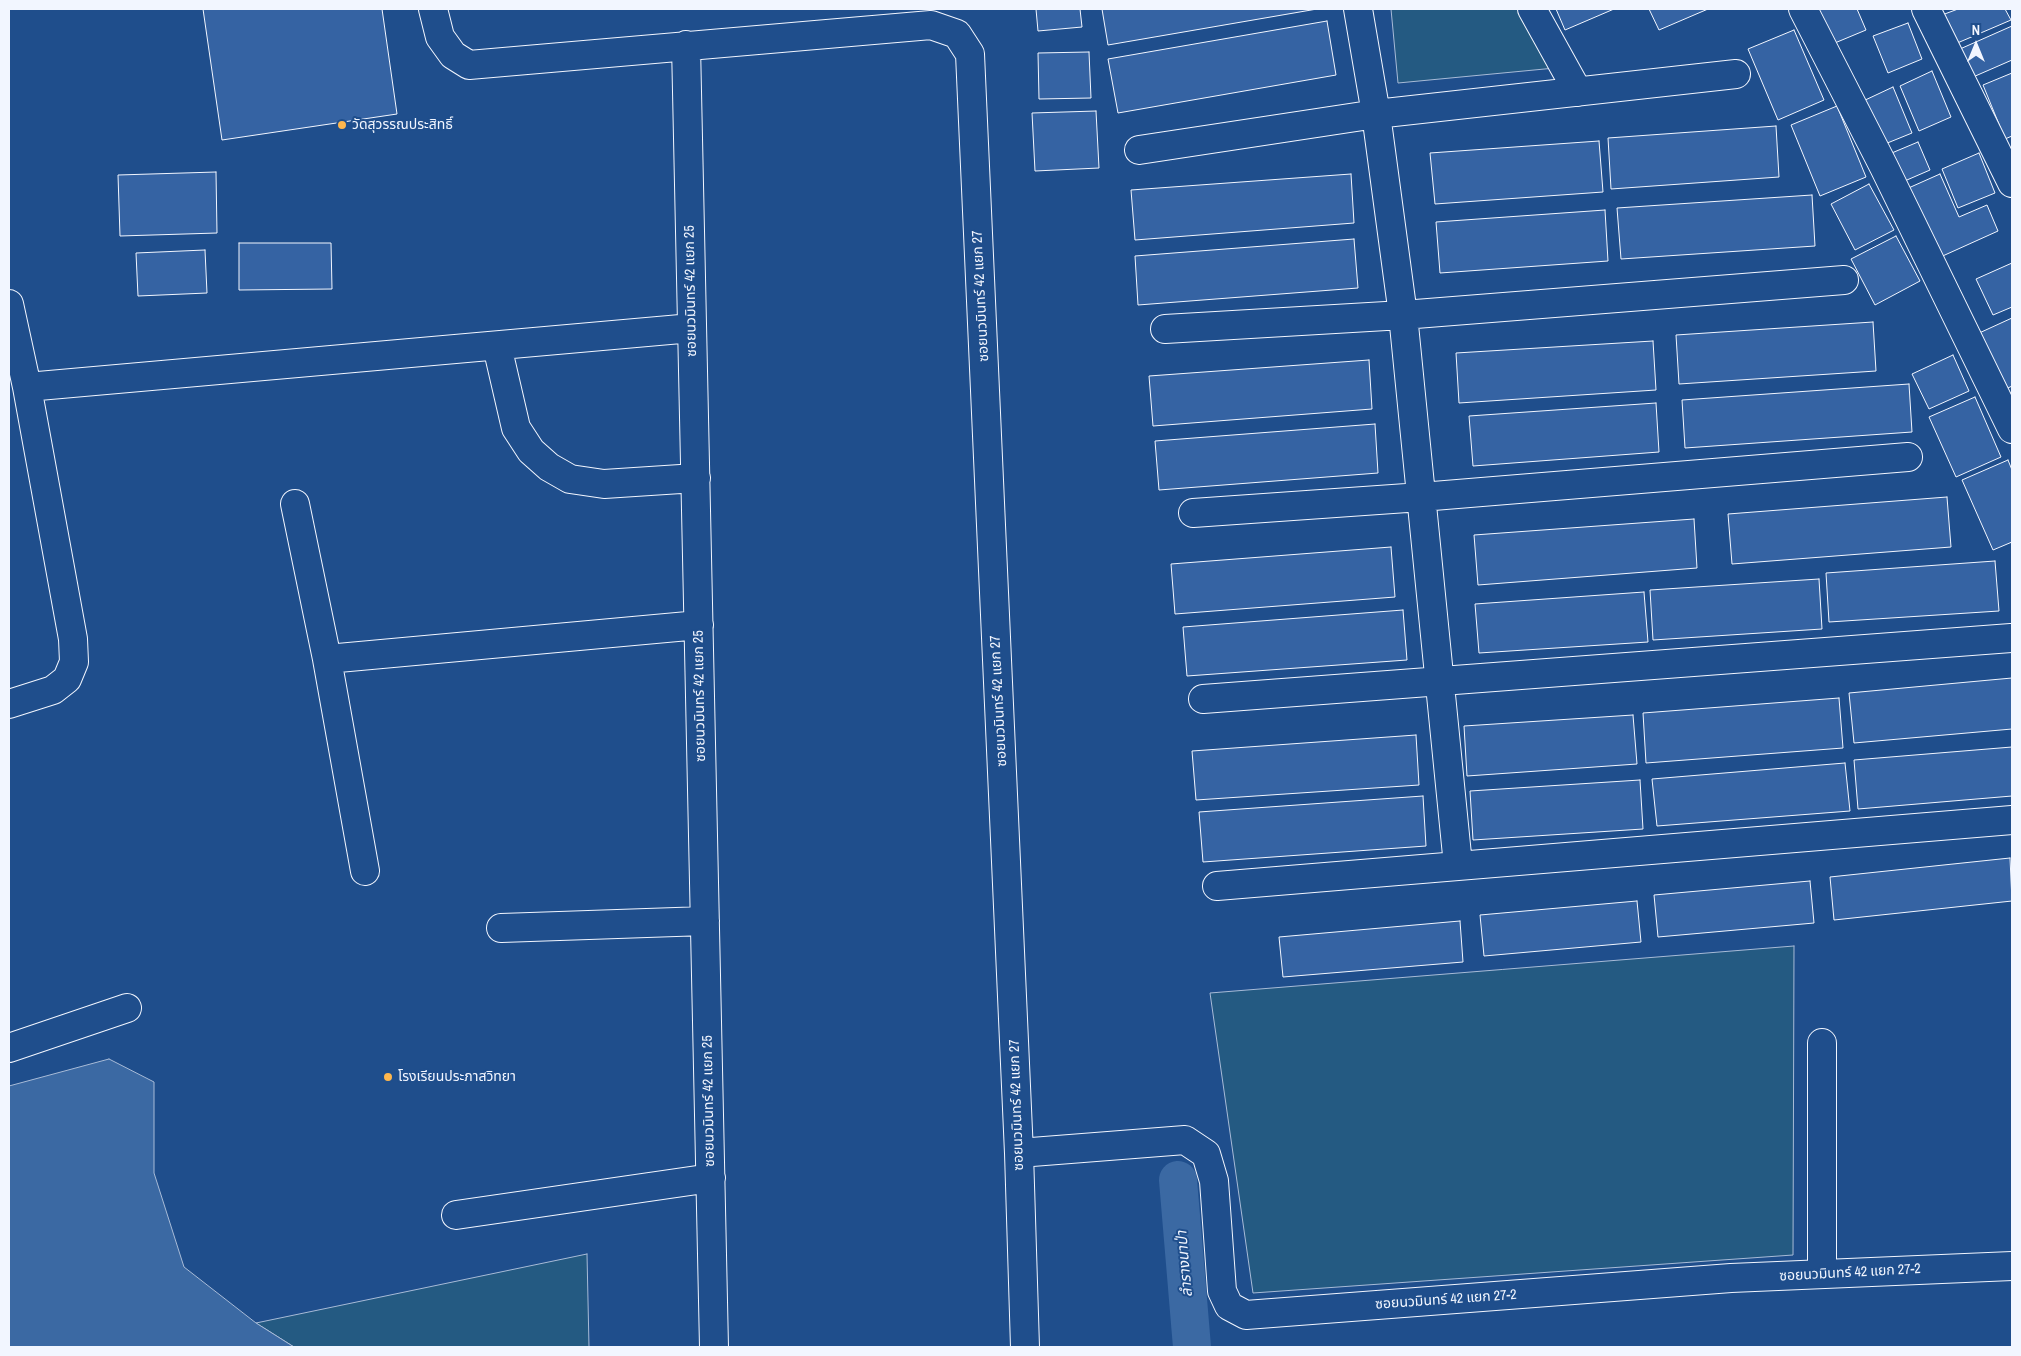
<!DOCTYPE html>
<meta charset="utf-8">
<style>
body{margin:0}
#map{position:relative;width:2021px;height:1356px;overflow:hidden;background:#1f4e8c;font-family:"Archivo Narrow",sans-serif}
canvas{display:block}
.frame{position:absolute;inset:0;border:10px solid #f2f6ff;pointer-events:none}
.north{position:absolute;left:1951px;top:20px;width:50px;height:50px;-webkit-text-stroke:4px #1f4e8c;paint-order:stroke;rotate:0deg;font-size:14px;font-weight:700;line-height:20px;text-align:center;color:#f2f6ff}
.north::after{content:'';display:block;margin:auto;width:18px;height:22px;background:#f2f6ff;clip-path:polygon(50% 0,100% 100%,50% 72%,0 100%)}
</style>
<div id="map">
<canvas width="2021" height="1356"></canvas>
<div class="frame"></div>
<div class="north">N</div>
</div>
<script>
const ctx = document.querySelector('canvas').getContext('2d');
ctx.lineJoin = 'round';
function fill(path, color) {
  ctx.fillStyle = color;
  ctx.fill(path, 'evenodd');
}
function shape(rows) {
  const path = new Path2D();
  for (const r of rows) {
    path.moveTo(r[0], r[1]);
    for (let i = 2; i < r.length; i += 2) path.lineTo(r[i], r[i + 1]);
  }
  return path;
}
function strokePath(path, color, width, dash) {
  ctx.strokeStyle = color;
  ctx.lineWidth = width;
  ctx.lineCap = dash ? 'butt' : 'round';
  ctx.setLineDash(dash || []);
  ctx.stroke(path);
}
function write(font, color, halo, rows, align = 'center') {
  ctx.font = font + ' "Archivo Narrow","Noto Sans Thai",sans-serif';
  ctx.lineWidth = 4;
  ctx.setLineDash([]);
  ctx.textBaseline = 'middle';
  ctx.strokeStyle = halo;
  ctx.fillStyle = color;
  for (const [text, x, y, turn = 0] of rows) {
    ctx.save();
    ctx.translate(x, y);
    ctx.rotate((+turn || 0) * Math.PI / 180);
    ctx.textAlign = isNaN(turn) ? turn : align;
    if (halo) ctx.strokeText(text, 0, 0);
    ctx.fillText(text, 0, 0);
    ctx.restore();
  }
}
const green = shape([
 [1391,9,1521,9,1555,68,1398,83,1391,9],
 [1794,946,1793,1255,1253,1293,1210,993,1794,946],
 [587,1254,589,1347,294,1347,256,1323,587,1254]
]);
fill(green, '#245a82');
strokePath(green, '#a8bbd7', 1);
const water = shape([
 [109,1059,154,1082,154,1173,184,1267,256,1323,294,1347,9,1347,9,1086,109,1059]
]);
fill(water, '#3b69a3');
strokePath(water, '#a8bbd7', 1);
strokePath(shape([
 [1178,1180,1192,1347]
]), '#3b69a3', 38);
const building = shape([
 [203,9,382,9,397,114,222,140,203,9],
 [1036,9,1080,9,1082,27,1038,31,1036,9],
 [1102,9,1317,9,1108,45,1102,9],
 [1556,9,1614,9,1565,30,1556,9],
 [1649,9,1708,9,1659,30,1649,9],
 [1815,9,1857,9,1866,30,1830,45,1815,9],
 [1958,9,2005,9,2011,20,1955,44,1942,15,1958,9],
 [1327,21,1336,75,1118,113,1108,59,1327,21],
 [1908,23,1922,59,1888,73,1873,36,1908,23],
 [2012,26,2012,60,1973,77,1960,49,2012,26],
 [1794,30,1824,100,1778,120,1748,49,1794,30],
 [1089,52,1091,98,1039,99,1038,53,1089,52],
 [1932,71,1951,117,1919,131,1900,86,1932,71],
 [2012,73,2012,136,2005,139,1983,85,2012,73],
 [1893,87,1912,133,1880,146,1861,102,1893,87],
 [1837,106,1866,177,1820,196,1791,125,1837,106],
 [1096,111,1099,168,1035,171,1032,113,1096,111],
 [1776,126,1779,177,1611,189,1608,138,1776,126],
 [1599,141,1603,192,1435,204,1430,153,1599,141],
 [1918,142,1930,170,1900,183,1887,155,1918,142],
 [1979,153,1995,193,1958,208,1942,169,1979,153],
 [216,172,217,233,120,236,118,175,216,172],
 [1351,174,1354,223,1135,240,1131,190,1351,174],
 [1940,174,1959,217,1987,205,1998,231,1936,259,1904,190,1940,174],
 [1869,184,1894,230,1855,250,1831,204,1869,184],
 [1812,195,1815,246,1621,259,1617,208,1812,195],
 [1605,210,1608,261,1440,273,1436,222,1605,210],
 [1896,236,1920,281,1875,305,1851,259,1896,236],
 [1354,239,1358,288,1138,305,1135,256,1354,239],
 [239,243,331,243,332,289,239,290,239,243],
 [205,250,207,293,138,296,136,253,205,250],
 [2012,263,2012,307,1993,315,1976,279,2012,263],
 [2012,318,2012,386,2004,390,1977,334,2012,318],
 [1873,322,1876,371,1679,384,1676,335,1873,322],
 [1653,341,1656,390,1459,403,1456,353,1653,341],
 [1953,355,1969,391,1929,409,1912,374,1953,355],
 [1369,360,1372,409,1153,426,1149,376,1369,360],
 [1909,384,1912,432,1685,448,1682,400,1909,384],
 [1975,397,2001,457,1956,477,1929,417,1975,397],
 [1656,403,1659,452,1473,466,1469,416,1656,403],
 [1375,424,1378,473,1159,490,1155,441,1375,424],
 [2008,460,2012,470,2012,542,1993,550,1962,480,2008,460],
 [1947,497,1951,547,1732,564,1728,514,1947,497],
 [1694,519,1697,568,1478,585,1474,535,1694,519],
 [1391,547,1395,597,1175,614,1171,564,1391,547],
 [1995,561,1999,611,1829,622,1826,573,1995,561],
 [1819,579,1822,629,1653,640,1650,590,1819,579],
 [1644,592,1648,642,1479,653,1475,604,1644,592],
 [1403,610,1407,660,1187,676,1183,627,1403,610],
 [2012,678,2012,729,1854,743,1849,693,2012,678],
 [1839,698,1843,748,1646,763,1643,713,1839,698],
 [1633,715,1637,764,1467,776,1464,726,1633,715],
 [1416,735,1419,785,1196,800,1192,751,1416,735],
 [2012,747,2012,796,1858,809,1854,760,2012,747],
 [1845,763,1850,811,1657,826,1652,779,1845,763],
 [1640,780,1643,829,1473,840,1470,791,1640,780],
 [1423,796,1426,846,1203,862,1199,812,1423,796],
 [2010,858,2012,901,1834,920,1830,877,2010,858],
 [1810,881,1814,923,1658,937,1654,895,1810,881],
 [1637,901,1641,942,1484,956,1480,915,1637,901],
 [1460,921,1463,962,1283,977,1279,937,1460,921]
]);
fill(building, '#3563a3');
strokePath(building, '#f2f6ff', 1);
const minor = shape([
 [433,9,440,37,453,55,469,65,931,25,957,34,970,54,1019,1153,1025,1347],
 [1358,9,1376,114,1403,315,1458,865],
 [1532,9,1578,92],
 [1803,9,1884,167,2012,429],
 [1926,9,2012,183],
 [686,45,714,1347],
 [1139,150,1376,114,1736,74],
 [9,304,27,387,73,639,74,662,67,679,53,690,9,704],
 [1165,329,1403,315,1844,280],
 [497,346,516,428,531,451,549,467,570,479,604,484,696,478],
 [27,387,692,328],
 [295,504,327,659,365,871],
 [1193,513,1421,497,1908,457],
 [327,659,699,625],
 [1203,699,2011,638],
 [1217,886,2012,820],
 [501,928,705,921],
 [1822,1043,1822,1274],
 [9,1048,127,1008],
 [1019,1153,1185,1140,1206,1154,1214,1181,1222,1291,1229,1306,1246,1315,1731,1278,2012,1266],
 [456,1215,711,1178]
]);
strokePath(minor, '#f2f6ff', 30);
strokePath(minor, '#1f4e8c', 28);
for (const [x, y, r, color] of [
 [342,125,5,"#ffb74d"],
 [388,1077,5,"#ffb74d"]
]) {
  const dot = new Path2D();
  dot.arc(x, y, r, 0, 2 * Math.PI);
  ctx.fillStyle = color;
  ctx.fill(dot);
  strokePath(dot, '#1f4e8c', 2);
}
write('14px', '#f2f6ff', '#1f4e8c', [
 ["วัดสุวรรณประสิทธิ์",352,125],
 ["โรงเรียนประภาสวิทยา",398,1077]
], 'left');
write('14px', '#f2f6ff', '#1f4e8c', [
 ["ซอยนวมินทร์ 42 แยก 25",691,291,-91],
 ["ซอยนวมินทร์ 42 แยก 27",981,296,-93],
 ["ซอยนวมินทร์ 42 แยก 25",700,696,-91],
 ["ซอยนวมินทร์ 42 แยก 27",999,701,-93],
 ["ซอยนวมินทร์ 42 แยก 25",709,1101,-91],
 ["ซอยนวมินทร์ 42 แยก 27",1017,1105,-92],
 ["ซอยนวมินทร์ 42 แยก 27-2",1850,1273,-3],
 ["ซอยนวมินทร์ 42 แยก 27-2",1446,1300,-4]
]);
write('italic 15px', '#f2f6ff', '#1f4e8c', [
 ["ลำรางนาป่า",1185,1264,-95]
]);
</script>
